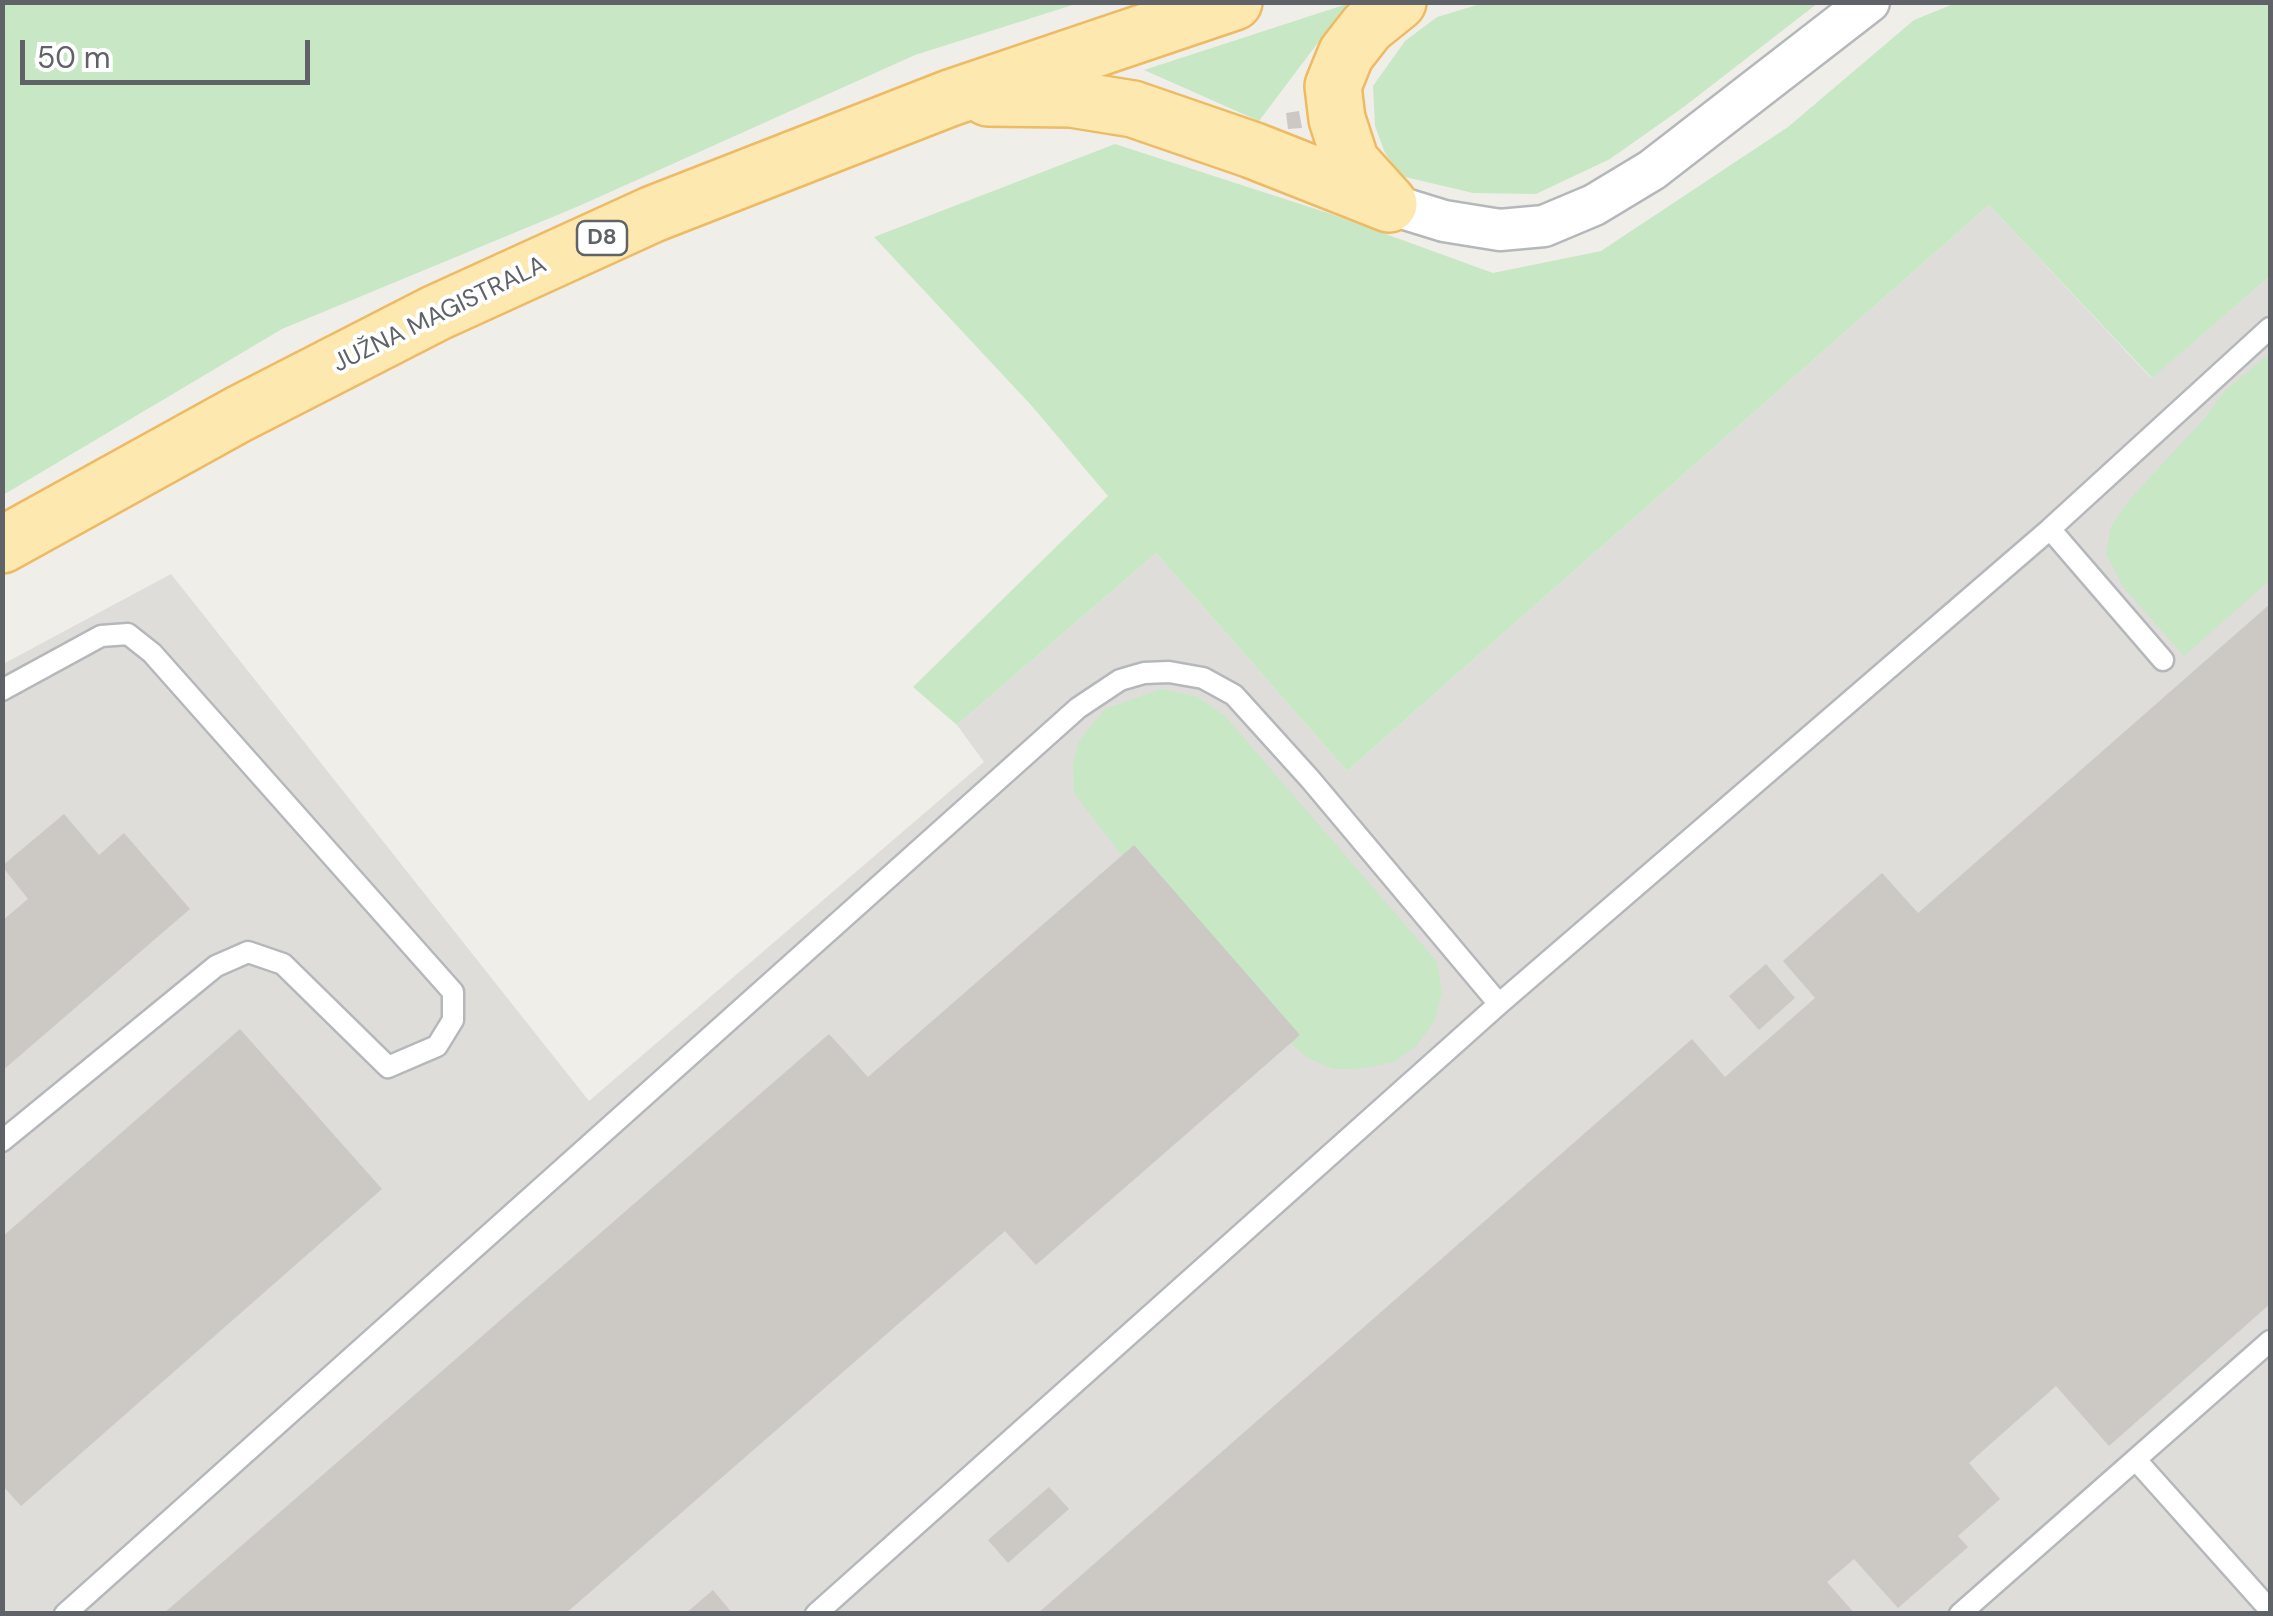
<!DOCTYPE html>
<meta charset="utf-8">
<style>
body{margin:0}
#map{position:relative;width:2273px;height:1616px;overflow:hidden;background:#f0eee8;font-family:"DM Sans",sans-serif}
canvas{display:block}
.frame{position:absolute;inset:0;border:5px solid #5f6367;pointer-events:none}
.scale{position:absolute;left:20px;top:40px;width:290px;height:45px;box-sizing:border-box;border:5px solid #5f6367;border-top:0;padding-left:12px;font-size:30px;line-height:35px;white-space:nowrap;color:#5f6367;-webkit-text-stroke:8px #fff;paint-order:stroke}
</style>
<div id="map">
<canvas width="2273" height="1616"></canvas>
<div class="frame"></div>
<div class="scale">50 m</div>
</div>
<script>
const ctx = document.querySelector('canvas').getContext('2d');
ctx.lineJoin = 'round';
function fill(path, color) {
  ctx.fillStyle = color;
  ctx.fill(path, 'evenodd');
}
function shape(rows) {
  const path = new Path2D();
  for (const r of rows) {
    path.moveTo(r[0], r[1]);
    for (let i = 2; i < r.length; i += 2) path.lineTo(r[i], r[i + 1]);
  }
  return path;
}
function strokePath(path, color, width, dash) {
  ctx.strokeStyle = color;
  ctx.lineWidth = width;
  ctx.lineCap = dash ? 'butt' : 'round';
  ctx.setLineDash(dash || []);
  ctx.stroke(path);
}
function write(font, color, halo, rows, align = 'center') {
  ctx.font = font + ' "DM Sans",sans-serif';
  ctx.lineWidth = 8;
  ctx.setLineDash([]);
  ctx.textBaseline = 'middle';
  ctx.strokeStyle = halo;
  ctx.fillStyle = color;
  for (const [text, x, y, turn = 0] of rows) {
    ctx.save();
    ctx.translate(x, y);
    ctx.rotate((+turn || 0) * Math.PI / 180);
    ctx.textAlign = isNaN(turn) ? turn : align;
    if (halo) ctx.strokeText(text, 0, 0);
    ctx.fillText(text, 0, 0);
    ctx.restore();
  }
}
fill(shape([
 [1989,205,2151,378,2270,276,2270,1613,3,1614,3,664,171,574,589,1101,984,762,957,725,1156,553,1347,771]
]), '#dfddda');
fill(shape([
 [1487,2,1818,2,1818,3,1685,106,1610,159,1536,194,1473,193,1401,176,1385,153,1375,126,1373,86,1405,41,1437,17],
 [2,3,3,2,1079,3,915,55,579,206,282,329,3,495],
 [1956,3,2270,3,2270,276,2152,378,1989,205,1347,771,1156,553,957,725,913,687,1108,496,1031,405,874,237,1115,144,1328,213,1493,273,1601,251,1788,127,1914,20],
 [1347,4,1259,121,1144,70],
 [2270,353,2270,580,2184,656,2124,588,2106,554,2111,526,2131,498,2204,419,2225,391],
 [1161,689,1196,696,1225,716,1437,962,1442,992,1435,1020,1417,1045,1394,1062,1357,1069,1333,1069,1308,1058,1291,1043,1300,1035,1122,856,1074,793,1073,763,1079,741,1105,709]
]), '#c8e7c5');
fill(shape([
 [1299,111,1302,128,1288,129,1286,113],
 [2270,604,2270,1304,2109,1446,2056,1386,1969,1463,2000,1499,1958,1536,1968,1547,1898,1608,1854,1559,1827,1582,1855,1614,1037,1614,1692,1039,1725,1077,1815,998,1783,961,1882,873,1918,913],
 [64,814,99,855,124,833,190,909,2,1071,2,921,28,899,2,866],
 [1134,845,1300,1035,1036,1265,1005,1231,565,1614,163,1614,829,1034,868,1077],
 [1766,964,1795,998,1759,1030,1729,996],
 [240,1029,382,1189,21,1506,2,1485,2,1237],
 [1049,1487,1069,1509,1008,1563,988,1540],
 [713,1590,733,1614,685,1614]
]), '#ccc9c4');
const service = shape([
 [2050,529,2163,660],
 [2,690,101,636,128,634,152,653,453,992,453,1020,437,1046,388,1067,283,964,248,952,216,966,2,1141],
 [2136,1460,2270,1610],
 [65,1614,1078,708,1120,680,1144,673,1169,672,1203,678,1234,695,1310,779,1499,1004],
 [816,1614,1499,1004,2050,529,2270,328],
 [1960,1614,2270,1341]
]);
const minor = shape([
 [1389,204,1444,221,1500,230,1544,226,1594,205,1652,170,1869,2]
]);
const primary = shape([
 [988,98,1071,99,1133,109,1252,150,1389,204],
 [1389,204,1351,162,1337,119,1333,86,1346,54,1367,27,1398,2],
 [2,545,239,414,436,313,653,214,950,98,1234,2]
]);
strokePath(service, '#b5b8bb', 25);
strokePath(minor, '#b5b8bb', 45);
strokePath(primary, '#eeba63', 60);
strokePath(service, '#fff', 20);
strokePath(minor, '#fff', 40);
strokePath(primary, '#fde9b0', 55);
for (const [x, y, w] of [
 [602,238,50]
]) {
  const box = new Path2D();
  box.roundRect(x - w / 2, y - 17, w, 34, 8);
  ctx.fillStyle = '#fff';
  ctx.fill(box);
  strokePath(box, '#5f6367', 2.5);
}
write('bold 22px', '#5f6367', null, [
 ["D8",602,238]
]);
write('25px', '#5f6367', '#fff', [
 ["JUŽNA MAGISTRALA",440,315,-26]
]);
</script>
